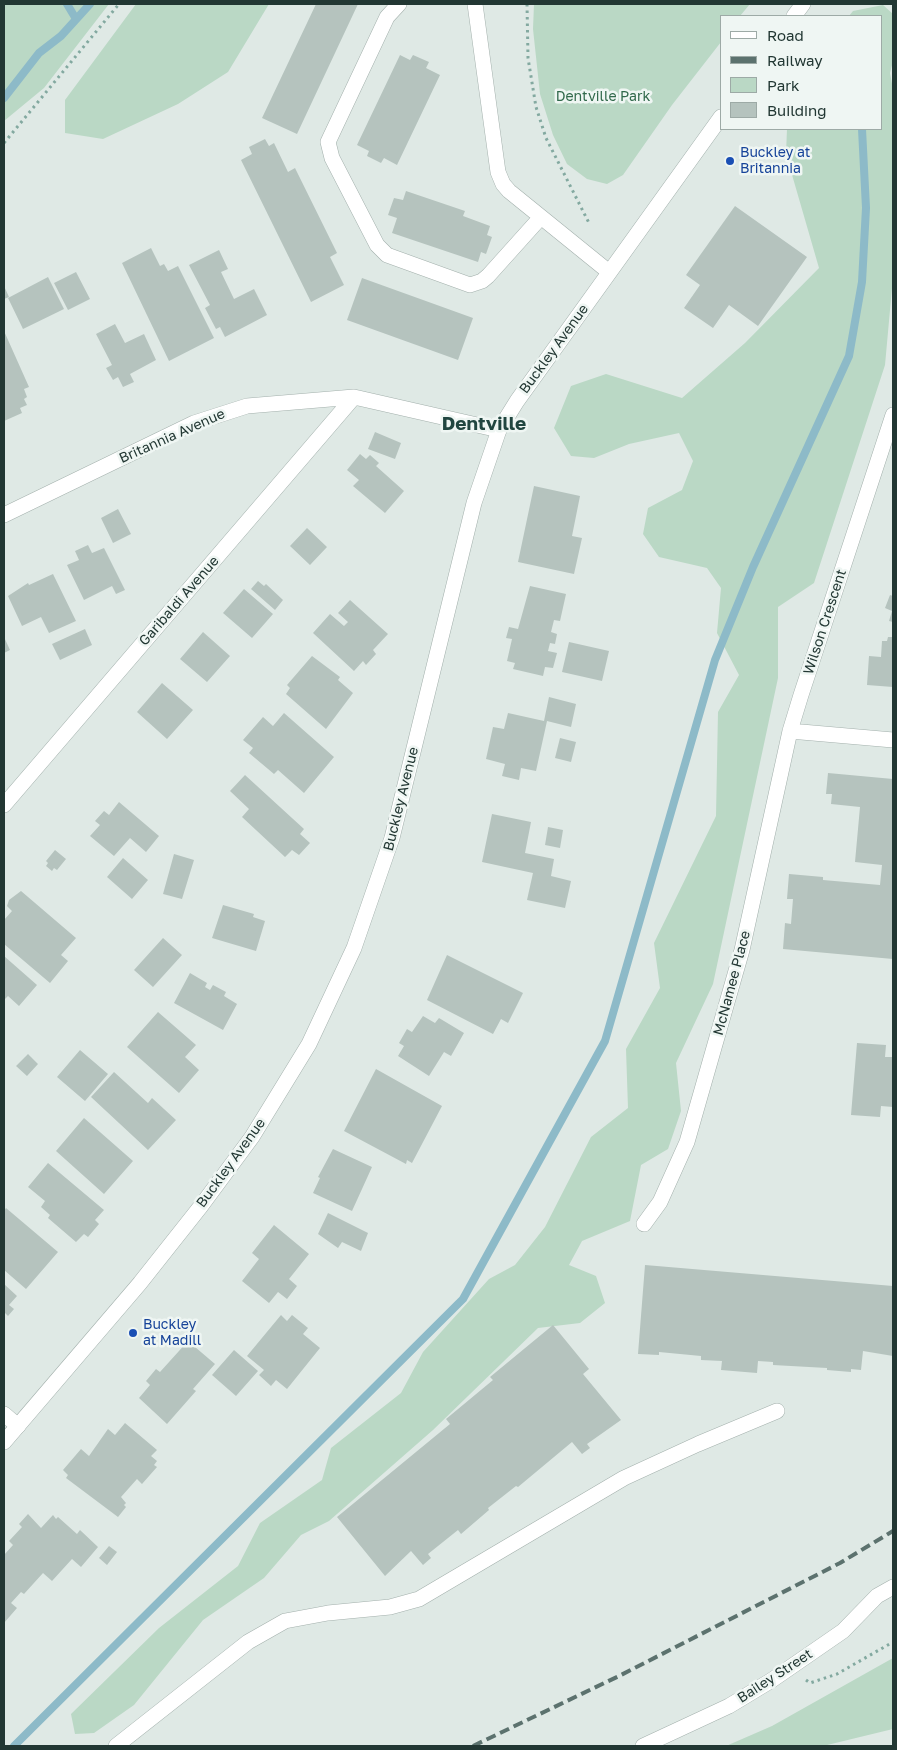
<!DOCTYPE html>
<style>
body{margin:0}
#map{position:relative;width:897px;height:1750px;overflow:hidden;background:#dfe9e5;font-family:"Golos Text",sans-serif}
canvas{display:block}
.frame{position:absolute;inset:0;border:5px solid #223733;pointer-events:none}
.legend{position:absolute;left:720px;top:15px;width:162px;height:115px;box-sizing:border-box;background:#eff6f3;border:1px solid #9daaa6;margin:0;padding:6px 9px;list-style:none;font-size:15px;color:#223733}
.legend li{display:flex;align-items:center;gap:10px;height:25px}
.legend b{width:25px;border:1px solid #9daaa6}
</style>
<div id="map">
<canvas width="897" height="1750"></canvas>
<div class="frame"></div>
<ul class="legend">
<li><b style="height:6px;background:#fff"></b>Road</li>
<li><b style="height:6px;background:#5c726e"></b>Railway</li>
<li><b style="height:14px;background:#bad8c5"></b>Park</li>
<li><b style="height:14px;background:#b5c3be"></b>Building</li>
</ul>
</div>
<script>
const ctx = document.querySelector('canvas').getContext('2d');
ctx.lineJoin = 'round';
function fill(path, color) {
  ctx.fillStyle = color;
  ctx.fill(path, 'evenodd');
}
function shape(rows) {
  const path = new Path2D();
  for (const r of rows) {
    path.moveTo(r[0], r[1]);
    for (let i = 2; i < r.length; i += 2) path.lineTo(r[i], r[i + 1]);
  }
  return path;
}
function strokePath(path, color, width, dash) {
  ctx.strokeStyle = color;
  ctx.lineWidth = width;
  ctx.lineCap = dash ? 'butt' : 'round';
  ctx.setLineDash(dash || []);
  ctx.stroke(path);
}
function write(font, color, halo, rows, align = 'center') {
  ctx.font = font + ' "Golos Text",sans-serif';
  ctx.lineWidth = 5;
  ctx.setLineDash([]);
  ctx.textBaseline = 'middle';
  ctx.strokeStyle = halo;
  ctx.fillStyle = color;
  for (const [text, x, y, turn = 0] of rows) {
    ctx.save();
    ctx.translate(x, y);
    ctx.rotate((+turn || 0) * Math.PI / 180);
    ctx.textAlign = isNaN(turn) ? turn : align;
    if (halo) ctx.strokeText(text, 0, 0);
    ctx.fillText(text, 0, 0);
    ctx.restore();
  }
}
fill(shape([
 [4,4,109,4,44,88,4,121],
 [136,4,269,4,228,72,178,104,103,139,65,133,65,100],
 [534,4,750,4,740,16,721,16,721,42,672,105,623,175,607,184,587,179,567,164,553,135,540,94,533,29],
 [883,5,893,14,893,61,890,73,893,89,893,277,885,365,814,583,778,607,778,678,713,984,676,1063,681,1111,668,1149,641,1165,630,1221,582,1241,569,1265,596,1276,605,1303,580,1323,538,1328,433,1430,329,1521,301,1535,264,1578,203,1620,134,1705,94,1733,75,1734,71,1714,159,1628,238,1566,260,1523,322,1480,331,1448,401,1393,423,1352,489,1279,515,1265,545,1227,591,1137,628,1108,626,1049,660,988,654,943,716,816,718,712,739,675,717,633,721,588,707,568,659,557,643,534,648,508,682,490,693,461,679,433,629,444,594,458,571,456,554,428,571,386,606,374,682,398,745,343,819,268,786,154,787,129,881,129,881,16,849,16,853,11],
 [893,1658,893,1729,823,1746,726,1746,772,1726]
]), '#bad8c5');
strokePath(shape([
 [67,4,76,19],
 [4,98,39,53,61,36,90,4],
 [14,1746,463,1299,605,1041,715,660,753,567,849,356,862,282,866,208,862,129]
]), '#8dbac8', 8);
fill(shape([
 [316,4,358,4,297,134,262,118],
 [400,55,410,60,413,55,429,62,426,68,440,75,397,165,384,158,381,163,367,156,369,151,357,145],
 [265,139,269,146,274,143,288,172,295,168,337,253,330,257,344,285,311,302,241,160,252,154,249,147],
 [406,191,465,211,463,216,490,226,487,235,492,237,486,254,481,252,478,262,392,233,397,218,388,215,394,198,403,200],
 [735,206,807,257,758,326,729,305,713,328,684,308,700,285,686,275],
 [151,248,160,266,164,264,168,271,178,266,214,338,169,361,122,263],
 [219,250,228,269,221,272,234,299,254,289,267,315,225,337,220,327,216,329,205,308,210,305,189,265],
 [76,272,90,299,68,310,54,283],
 [48,277,64,309,23,329,8,298],
 [362,278,473,318,458,360,347,320],
 [4,286,9,297,4,299],
 [115,324,125,343,144,334,156,360,130,374,134,382,123,387,118,377,113,380,106,368,112,365,96,334],
 [4,331,29,387,24,389,27,397,24,399,27,405,20,408,22,413,4,421],
 [375,432,401,443,395,459,368,449],
 [360,454,366,459,370,455,379,463,376,466,404,491,385,513,353,486,359,480,347,470],
 [534,486,580,496,572,536,582,538,574,574,518,562],
 [118,509,131,534,113,543,101,518],
 [307,528,327,547,310,565,290,546],
 [88,545,92,553,104,548,125,590,116,594,112,586,84,600,67,565,79,560,75,551],
 [53,574,76,621,49,633,41,617,22,626,8,596,28,583,29,585],
 [258,581,264,586,266,584,283,600,275,610,251,589],
 [530,586,566,594,560,621,554,620,551,632,557,634,555,644,550,643,548,651,557,653,553,668,545,667,543,676,513,669,515,663,507,661,512,639,506,638,509,627,518,629],
 [244,589,273,614,252,638,223,613],
 [890,595,893,596,893,622,889,621,892,611,885,608],
 [350,600,388,634,373,650,376,654,366,665,363,661,354,671,313,633,330,614,344,626,348,622,338,613],
 [85,629,92,645,60,660,52,644],
 [203,632,230,656,207,682,180,659],
 [4,637,10,650,4,653],
 [888,637,893,637,893,687,867,685,869,656,881,657,882,641,887,641],
 [569,642,609,651,602,681,562,672],
 [312,656,340,677,338,680,353,693,326,729,286,694,290,688,287,685],
 [162,683,193,710,167,739,137,712],
 [549,697,576,704,571,727,547,721,536,771,521,768,519,780,502,776,505,764,486,759,493,727,504,729,508,713,544,721],
 [284,713,334,757,304,793,278,770,274,774,249,753,253,748,243,740,263,717,273,726],
 [560,738,576,742,571,762,555,758],
 [828,773,893,779,893,959,783,949,785,923,791,924,793,899,787,899,789,874,823,877,823,880,880,885,882,865,855,862,860,807,831,804,832,794,826,794],
 [245,775,304,829,300,834,310,843,299,855,292,850,285,857,242,817,249,809,230,791],
 [119,802,159,836,146,852,130,838,114,856,90,836,100,825,95,821,104,811,109,815],
 [492,814,531,822,525,853,554,859,551,876,571,881,565,908,527,900,533,873,482,862],
 [548,827,563,830,560,848,545,845],
 [55,850,66,859,57,870,54,868,52,871,46,866,48,863,46,861],
 [174,854,194,860,182,899,163,894],
 [123,858,148,880,132,899,107,877],
 [21,891,76,938,61,955,68,961,50,983,4,944,4,920,12,911,7,906,9,900],
 [223,905,254,914,253,917,265,921,256,951,212,938],
 [163,938,182,955,153,987,134,970],
 [447,955,523,993,508,1023,501,1019,493,1034,427,1000],
 [4,956,37,985,19,1006,8,996,4,1000],
 [190,973,207,983,205,987,210,990,213,985,226,992,224,996,237,1004,223,1030,174,1003],
 [158,1012,196,1045,185,1057,199,1070,179,1093,127,1047],
 [423,1016,435,1023,439,1018,464,1033,451,1056,444,1052,429,1076,398,1056,404,1046,399,1043,407,1029,412,1032],
 [857,1043,886,1045,885,1057,893,1057,893,1107,881,1106,880,1117,851,1115],
 [80,1050,108,1074,85,1101,57,1077],
 [28,1054,38,1064,27,1076,16,1066],
 [376,1069,442,1106,412,1163,407,1160,406,1164,344,1131],
 [114,1072,148,1103,152,1098,176,1120,148,1150,91,1097],
 [84,1118,133,1161,104,1194,56,1151],
 [333,1149,372,1167,352,1211,313,1193,320,1178,318,1177],
 [48,1163,104,1210,95,1220,99,1224,88,1237,84,1234,76,1242,48,1218,50,1215,41,1207,45,1201,28,1187],
 [6,1208,58,1252,26,1289,4,1270,4,1211],
 [328,1213,368,1233,361,1251,342,1242,338,1248,318,1234],
 [274,1225,309,1254,289,1279,297,1286,287,1299,278,1292,269,1303,242,1281,259,1259,252,1253],
 [645,1265,893,1286,893,1356,863,1351,861,1370,851,1369,851,1372,827,1370,827,1368,773,1365,773,1362,758,1361,757,1373,721,1370,722,1361,701,1360,701,1356,659,1352,659,1355,638,1354],
 [4,1284,17,1296,9,1305,14,1309,8,1316,4,1312],
 [281,1315,287,1321,292,1315,308,1328,303,1334,320,1348,287,1389,276,1380,271,1386,259,1375,264,1370,247,1356],
 [553,1325,589,1369,583,1374,621,1420,587,1444,590,1448,582,1454,572,1442,518,1487,516,1486,488,1508,489,1510,461,1534,458,1530,428,1554,431,1558,423,1565,411,1551,385,1576,337,1517,450,1424,446,1419,493,1380,490,1377],
 [188,1341,215,1364,193,1389,196,1391,167,1424,139,1398,150,1385,146,1381,156,1369,160,1372],
 [234,1350,258,1371,236,1396,212,1375],
 [125,1423,157,1450,151,1456,157,1461,154,1465,157,1467,142,1484,137,1479,121,1497,126,1503,124,1505,126,1507,118,1517,66,1478,68,1475,63,1470,81,1449,89,1456,108,1429,115,1435],
 [28,1514,41,1528,53,1515,56,1519,58,1517,77,1534,80,1530,98,1547,81,1567,72,1559,52,1581,43,1573,24,1594,21,1592,11,1603,17,1608,4,1623,4,1555,13,1545,9,1541,22,1527,19,1524],
 [109,1546,117,1552,107,1565,99,1558]
]), '#b5c3be');
const service = shape([
 [399,4,387,17,328,142,332,158,377,245,387,255,470,285,482,281,488,276,541,217],
 [475,4,498,172,503,184,509,191,609,272],
 [116,1746,248,1642,285,1621,328,1613,390,1607,419,1599,624,1478,698,1444,777,1411],
 [643,1746,729,1706,772,1680,843,1631,877,1596,893,1587]
]);
const minor = shape([
 [4,515,194,423,247,406,354,397,499,430],
 [790,731,893,740],
 [4,805,354,397],
 [644,1224,660,1202,687,1142,742,950,790,731,801,695,893,415],
 [4,1414,18,1426]
]);
const tertiary = shape([
 [794,16,803,4],
 [4,1442,140,1283,201,1206,252,1137,309,1044,354,948,392,838,474,503,499,430,517,401,721,117]
]);
strokePath(service, '#a3b0ac', 16);
strokePath(minor, '#a3b0ac', 16);
strokePath(tertiary, '#a3b0ac', 16);
strokePath(shape([
 [527,4,528,58,536,107,546,138,590,225],
 [4,143,119,4],
 [806,1680,810,1683,837,1674,893,1642]
]), '#83a9a0', 3, [2.5, 4]);
strokePath(service, '#fff', 15);
strokePath(minor, '#fff', 15);
strokePath(tertiary, '#fff', 15);
strokePath(shape([
 [473,1746,619,1676,840,1563,893,1531]
]), '#5c726e', 4, [10, 5]);
for (const [x, y, r, color] of [
 [730,161,5,"#1a4fb4"],
 [133,1333,5,"#1a4fb4"]
]) {
  const dot = new Path2D();
  dot.arc(x, y, r, 0, 2 * Math.PI);
  ctx.fillStyle = color;
  ctx.fill(dot);
  strokePath(dot, '#eff6f3', 2);
}
write('14px', '#31694b', '#eff6f3', [
 ["Dentville Park",603,97]
]);
write('14px', '#164399', '#eff6f3', [
 ["Buckley at",740,153],
 ["Britannia",740,169],
 ["Buckley",143,1325],
 ["at Madill",143,1341]
], 'left');
write('14px', '#223733', '#eff6f3', [
 ["Buckley Avenue",554,349,-54],
 ["Britannia Avenue",172,436,-24],
 ["Garibaldi Avenue",179,601,-49],
 ["Wilson Crescent",825,622,-72],
 ["Buckley Avenue",401,799,-76],
 ["McNamee Place",732,983,-75],
 ["Buckley Avenue",231,1163,-54],
 ["Bailey Street",775,1676,-33]
]);
write('bold 19px', '#214640', '#eff6f3', [
 ["Dentville",484,424]
]);
</script>
